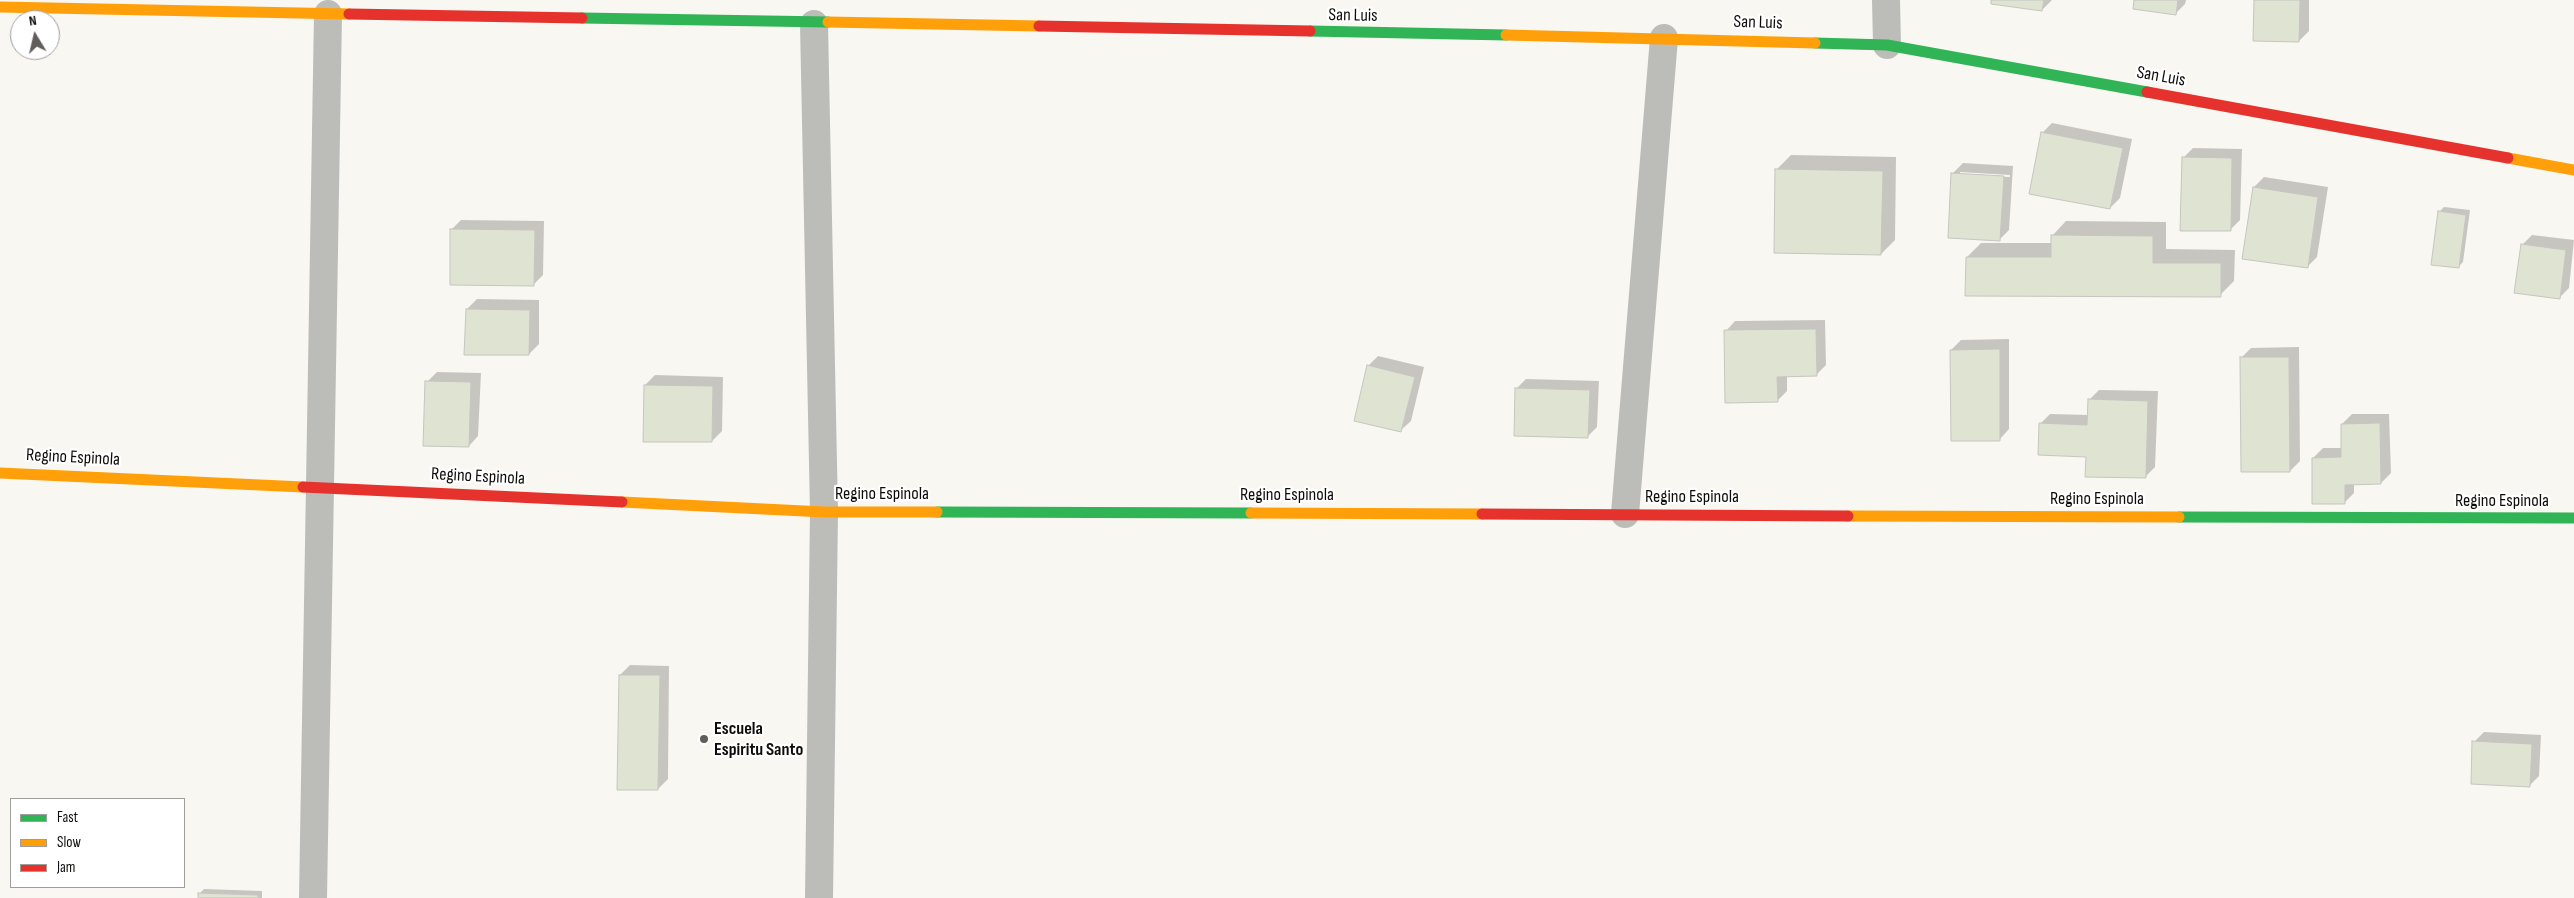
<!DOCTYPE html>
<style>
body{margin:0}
#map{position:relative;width:2574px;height:898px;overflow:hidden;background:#f8f7f1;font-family:"Sofia Sans Condensed",sans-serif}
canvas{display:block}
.legend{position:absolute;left:10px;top:798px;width:175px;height:90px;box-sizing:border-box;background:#fff;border:1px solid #9e9e9d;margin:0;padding:6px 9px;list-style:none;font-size:15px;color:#0d0c09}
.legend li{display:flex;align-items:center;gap:10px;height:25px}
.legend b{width:25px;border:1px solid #9e9e9d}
.north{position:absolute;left:10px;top:10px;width:50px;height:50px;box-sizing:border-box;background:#fff;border:1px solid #9e9e9d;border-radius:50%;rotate:351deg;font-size:14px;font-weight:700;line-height:20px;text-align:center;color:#0d0c09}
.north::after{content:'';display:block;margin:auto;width:18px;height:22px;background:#5f5e5a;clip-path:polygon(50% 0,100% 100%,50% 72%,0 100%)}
</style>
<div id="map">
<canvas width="2574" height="898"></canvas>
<ul class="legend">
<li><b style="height:6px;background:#30b455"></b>Fast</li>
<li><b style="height:6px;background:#ff9f0a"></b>Slow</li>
<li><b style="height:6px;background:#e5322d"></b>Jam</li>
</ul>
<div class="north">N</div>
</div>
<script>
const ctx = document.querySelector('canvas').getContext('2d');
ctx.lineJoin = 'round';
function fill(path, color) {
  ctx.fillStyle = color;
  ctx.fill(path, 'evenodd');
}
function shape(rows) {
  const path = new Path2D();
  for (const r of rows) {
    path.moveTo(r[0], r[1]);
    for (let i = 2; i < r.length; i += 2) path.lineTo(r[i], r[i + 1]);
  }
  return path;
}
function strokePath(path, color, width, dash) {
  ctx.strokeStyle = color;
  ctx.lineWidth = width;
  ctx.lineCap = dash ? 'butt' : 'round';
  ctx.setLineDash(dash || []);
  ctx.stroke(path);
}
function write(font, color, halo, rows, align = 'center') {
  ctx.font = font + ' "Sofia Sans Condensed",sans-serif';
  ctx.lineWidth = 4.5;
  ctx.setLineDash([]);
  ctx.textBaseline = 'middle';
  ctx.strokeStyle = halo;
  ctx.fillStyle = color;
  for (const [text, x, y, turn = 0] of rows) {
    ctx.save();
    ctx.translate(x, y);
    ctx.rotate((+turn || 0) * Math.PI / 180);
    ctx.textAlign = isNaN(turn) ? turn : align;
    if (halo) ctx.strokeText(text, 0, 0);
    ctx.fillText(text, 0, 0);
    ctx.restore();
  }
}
fill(shape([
 [1993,0,2052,0,2042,10],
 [2135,0,2186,0,2185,4,2175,14],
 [2255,0,2309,0,2309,31,2299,41],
 [2052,123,2132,139,2120,198,2110,208,2042,133],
 [2193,148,2242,149,2240,220,2230,230,2183,158],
 [1791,155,1896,157,1895,240,1881,254,1776,170],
 [1963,163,2013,166,2009,230,1999,240,1953,173],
 [1960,172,2010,175,2010,177,1960,175],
 [2264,177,2328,187,2317,257,2307,267,2254,187],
 [2444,207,2470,210,2463,262,2458,267,2439,212],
 [461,220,544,221,543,275,533,285,451,230],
 [2066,221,2166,222,2166,249,2235,250,2234,281,2220,295,1967,257,1981,243,2052,243,2052,236],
 [2532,235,2574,240,2569,288,2559,298,2522,245],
 [477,299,539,300,539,344,529,354,467,309],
 [1825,320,1826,365,1816,375,1787,376,1787,391,1777,401,1726,331,1735,321],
 [2009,339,2009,429,2000,439,1951,350,1961,340],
 [2299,347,2300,461,2290,471,2241,358,2251,348],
 [1378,356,1424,367,1411,421,1401,430,1368,366],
 [437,372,481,373,478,436,469,446,427,382],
 [655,375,723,377,722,431,712,441,645,385],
 [1526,379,1599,381,1597,427,1587,437,1516,389],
 [2099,390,2158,391,2155,467,2145,477,2087,456,2040,424,2050,414,2089,415,2089,400],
 [2352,414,2389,414,2391,473,2381,483,2354,483,2354,493,2344,503,2313,458,2323,448,2342,448,2342,424],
 [630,665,669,666,668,779,658,789,620,675],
 [2484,732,2541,735,2539,776,2529,786,2474,742],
 [204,889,262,891,262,898,199,898,199,894]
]), '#0003');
const building = shape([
 [1991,0,2044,0,2042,11,1991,4,1991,0],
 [2134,0,2178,0,2176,15,2133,9,2134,0],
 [2254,0,2300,0,2299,42,2253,41,2254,0],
 [2041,132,2123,148,2110,209,2029,194,2041,132],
 [2182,157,2232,158,2231,231,2180,231,2182,157],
 [1775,169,1883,171,1881,255,1774,253,1775,169],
 [1951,173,2004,176,2000,241,1948,238,1951,173],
 [2253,187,2318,197,2308,268,2242,259,2253,187],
 [2438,211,2466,215,2459,268,2431,265,2438,211],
 [450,229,535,230,534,286,450,285,450,229],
 [2051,235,2153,236,2153,263,2221,263,2221,297,1965,296,1966,257,2051,257,2051,235],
 [2521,244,2566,250,2560,299,2514,293,2521,244],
 [466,309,530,310,529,355,464,355,466,309],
 [1816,329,1817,376,1777,377,1778,402,1725,403,1724,330,1816,329],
 [2000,349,2000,441,1951,441,1950,350,2000,349],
 [2240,357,2289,357,2290,472,2241,472,2240,357],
 [1367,365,1415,377,1401,432,1354,421,1367,365],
 [425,381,471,382,469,447,423,446,425,381],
 [644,385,713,386,712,442,643,442,644,385],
 [1515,388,1590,390,1588,438,1514,436,1515,388],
 [2088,399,2148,401,2146,478,2085,477,2086,457,2038,455,2039,423,2087,425,2088,399],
 [2380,423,2381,484,2345,485,2345,504,2312,504,2312,458,2341,457,2341,424,2380,423],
 [619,675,660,675,658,790,617,790,619,675],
 [2472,741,2532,744,2530,787,2471,784,2472,741],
 [198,893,258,895,258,898,198,898,198,893]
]);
fill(building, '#dfe3d2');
strokePath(building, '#c5c5c1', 1);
strokePath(shape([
 [1886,0,1887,45],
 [814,24,824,512,819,898],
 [1625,514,1664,38],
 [313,898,328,14]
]), '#bcbcb9', 28);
strokePath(shape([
 [582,18,828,22],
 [1310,31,1506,35],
 [1815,43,1887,45,2147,92],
 [937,512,1251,513],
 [2179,517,2574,518]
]), '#30b455', 11);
strokePath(shape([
 [0,7,349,14],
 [828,22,1039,26],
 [1506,35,1815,43],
 [2508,158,2574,170],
 [0,473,303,487],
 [622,502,824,512,937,512],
 [1251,513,1482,514],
 [1848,516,2179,517]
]), '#ff9f0a', 11);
strokePath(shape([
 [349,14,582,18],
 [1039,26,1310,31],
 [2147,92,2508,158],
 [303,487,622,502],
 [1482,514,1848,516]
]), '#e5322d', 11);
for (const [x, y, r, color] of [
 [704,739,5,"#5f5e5a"]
]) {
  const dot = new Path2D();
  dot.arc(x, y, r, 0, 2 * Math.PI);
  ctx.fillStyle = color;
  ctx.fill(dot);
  strokePath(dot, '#fff', 2);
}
write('18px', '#0d0c09', '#fff', [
 ["San Luis",1353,16,1],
 ["San Luis",1758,23,2],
 ["San Luis",2161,77,10],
 ["Regino Espinola",73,458,3],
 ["Regino Espinola",478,477,3],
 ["Regino Espinola",882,494],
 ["Regino Espinola",1287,495],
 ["Regino Espinola",1692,497],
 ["Regino Espinola",2097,499],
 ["Regino Espinola",2502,501]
]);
write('bold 18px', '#0d0c09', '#fff', [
 ["Escuela",714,729],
 ["Espiritu Santo",714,750]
], 'left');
</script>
